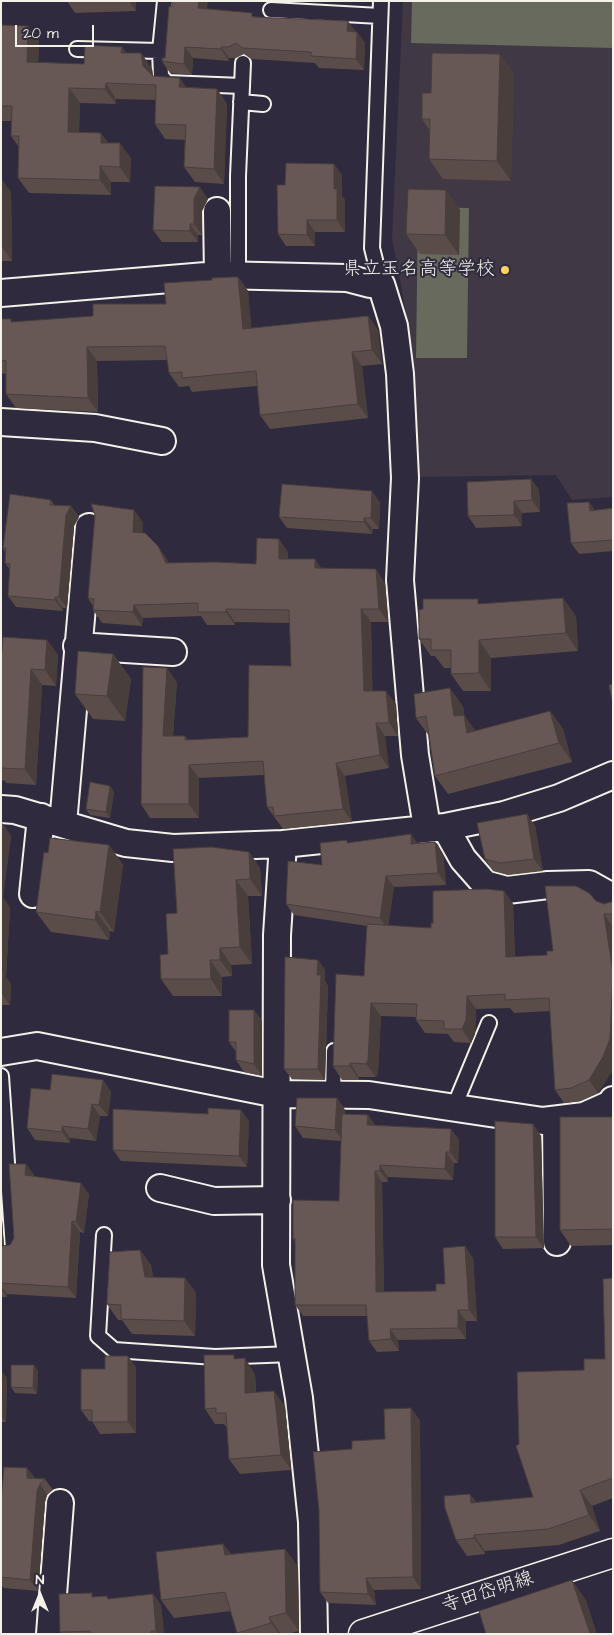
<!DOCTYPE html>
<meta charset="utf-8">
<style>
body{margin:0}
#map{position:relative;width:614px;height:1635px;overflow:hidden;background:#2f2a3d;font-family:"Architects Daughter",sans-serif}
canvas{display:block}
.frame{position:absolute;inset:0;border:2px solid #f4f1e8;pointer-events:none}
.north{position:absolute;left:15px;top:1570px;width:50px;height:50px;-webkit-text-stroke:4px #2f2a3d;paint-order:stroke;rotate:0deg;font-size:14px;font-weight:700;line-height:20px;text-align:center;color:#f4f1e8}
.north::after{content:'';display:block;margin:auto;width:18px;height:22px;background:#f4f1e8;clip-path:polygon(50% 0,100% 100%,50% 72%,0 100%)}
.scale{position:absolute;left:15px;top:25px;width:79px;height:22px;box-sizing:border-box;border:2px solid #f4f1e8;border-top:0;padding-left:6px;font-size:15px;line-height:18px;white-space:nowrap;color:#f4f1e8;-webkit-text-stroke:4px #2f2a3d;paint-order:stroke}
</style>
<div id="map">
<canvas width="614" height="1635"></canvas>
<div class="frame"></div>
<div class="north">N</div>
<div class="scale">20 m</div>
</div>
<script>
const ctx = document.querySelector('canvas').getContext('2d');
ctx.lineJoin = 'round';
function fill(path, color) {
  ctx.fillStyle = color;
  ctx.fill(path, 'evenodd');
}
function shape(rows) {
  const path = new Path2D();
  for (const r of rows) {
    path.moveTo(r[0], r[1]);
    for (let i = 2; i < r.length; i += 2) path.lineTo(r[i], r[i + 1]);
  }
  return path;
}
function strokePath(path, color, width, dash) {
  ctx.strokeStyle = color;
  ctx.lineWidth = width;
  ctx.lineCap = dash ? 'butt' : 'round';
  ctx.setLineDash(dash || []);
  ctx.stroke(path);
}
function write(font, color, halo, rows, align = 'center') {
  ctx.font = font + ' "Architects Daughter","Klee One",sans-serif';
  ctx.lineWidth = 4;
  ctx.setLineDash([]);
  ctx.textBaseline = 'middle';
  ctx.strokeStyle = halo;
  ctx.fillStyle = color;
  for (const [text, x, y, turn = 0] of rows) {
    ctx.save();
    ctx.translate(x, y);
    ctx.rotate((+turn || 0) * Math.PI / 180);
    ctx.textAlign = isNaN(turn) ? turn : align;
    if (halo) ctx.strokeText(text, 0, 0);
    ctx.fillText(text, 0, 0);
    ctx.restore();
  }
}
fill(shape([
 [403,1,613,1,613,497,572,500,556,475,418,477,411,360,404,301,392,239]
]), '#403844');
fill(shape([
 [412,1,613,1,613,48,411,43],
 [418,207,469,208,467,358,416,358]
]), '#676a5c');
const service = shape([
 [165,1,160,51,161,76,167,83,242,86,238,176,238,276],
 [381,1,372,248,381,284],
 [271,10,380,16],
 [77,49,160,51],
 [242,86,243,63],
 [241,102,263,104],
 [1,1076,13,1249],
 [333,1095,334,1051],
 [454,1107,489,1023],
 [104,1235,98,1336,114,1350,215,1357,292,1354]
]);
const minor = shape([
 [217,211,218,275],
 [1,293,218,275,347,278,370,284,381,284,394,326,400,374,405,478,400,580,415,755,427,827],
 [1,422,95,428,162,441],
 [77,646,173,652],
 [1,809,15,810,126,843,173,848,283,844],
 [63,824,89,527],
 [445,827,463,859,485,884,507,890,548,885,589,884,609,895,613,902],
 [33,894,41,817],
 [1,1052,37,1046,277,1094,369,1095,543,1121,584,1116,611,1104,613,1100],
 [556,1120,557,1242],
 [160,1188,214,1201,277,1200],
 [50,1634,60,1503],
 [314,1634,312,1522,299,1398,276,1265,277,935,283,844,445,827,504,815,559,798,613,775]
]);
const secondary = shape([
 [363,1634,613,1553]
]);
strokePath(service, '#f4f1e8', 18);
strokePath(minor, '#f4f1e8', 30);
strokePath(secondary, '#f4f1e8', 31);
strokePath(service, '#2f2a3d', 14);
strokePath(minor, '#2f2a3d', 26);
strokePath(secondary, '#2f2a3d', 28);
fill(shape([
 [67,1,136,1,136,11,75,13],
 [172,7,207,9,357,32,365,43,364,70,319,68,315,63,251,59,244,54,236,58,229,58,229,61,193,58,192,75,170,73,162,61,165,58],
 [1,25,28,26,39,41,38,62,84,64,122,47,126,53,141,53,152,69,153,76,186,87,217,89,227,104,224,184,195,182,184,167,185,140,165,139,155,124,156,100,116,99,116,104,80,103,79,132,101,133,108,143,131,158,130,182,111,182,111,195,29,193,18,178,19,147,11,136,11,121,1,121],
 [500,54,514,74,511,181,443,179,429,159,430,131,422,119,431,93],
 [334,164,342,175,342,196,345,200,345,232,315,232,315,246,286,246,278,234,285,185],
 [1,179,11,192,12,261,1,261],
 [446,190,460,210,459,255,420,254,406,234],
 [208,199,202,211,202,235,198,235,198,242,162,242,153,230],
 [238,277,248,291,251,328,368,316,378,330,382,364,362,366,368,418,270,429,260,415,257,386,192,392,189,386,179,387,169,373,167,360,97,361,98,412,16,408,6,394,6,374,1,373,1,319,13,322,93,316,166,304,212,280],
 [531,479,539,490,540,512,522,513,522,526,476,528,468,516],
 [51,500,54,505,71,506,79,517,74,526,67,608,63,608,63,611,16,607,8,596,10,570,5,563,5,552,3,548],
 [380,502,379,529,373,529,372,534,287,528,279,517],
 [589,502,595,510,613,508,613,551,579,554,571,543],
 [134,510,143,523,142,533,158,546,169,563,256,564,288,552,288,559,321,568,385,583,388,622,371,622,372,691,396,704,398,736,385,736,389,768,345,776,352,822,283,829,267,807,264,775,199,778,199,818,150,818,141,804,177,682,173,736,185,736,188,740,248,737,291,666,290,623,235,622,235,625,207,625,201,616,143,618,142,626,102,623,93,610,93,606,88,598],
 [482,604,576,616,578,651,491,658,491,691,463,691,451,674,451,668,444,668,435,656,431,656,419,639],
 [47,640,58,655,56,686,42,685,36,785,6,783,5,781,1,780,1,663],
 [113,654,131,679,125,721,93,719,75,694],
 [463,706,464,715,475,731,550,711,563,729,572,762,448,794,435,776,429,736,416,718],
 [110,786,114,792,110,818,90,815,86,809],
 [527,814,535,826,543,871,508,875,493,871,485,859],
 [1,824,3,824,11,836,3,897,10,908,6,977,11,984,10,1005,1,1005],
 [435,842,443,854,446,885,394,887,388,926,431,928,433,923,504,891,513,904,515,957,547,955,553,951,596,901,604,904,611,902,613,900,613,1070,598,1093,580,1101,564,1103,555,1090,550,1011,514,1013,510,1008,476,1009,475,1034,471,1043,454,1042,448,1034,425,1033,416,1020,416,1017,381,1016,378,1073,376,1077,359,1077,359,1080,342,1080,333,1066,364,976,367,926,294,915,286,904,322,865,348,843,418,843],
 [109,845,123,865,114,932,110,931,109,940,51,932,36,912,48,853],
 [249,852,260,868,262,896,248,896,252,964,231,965,232,976,222,977,222,996,173,996,161,979,168,954,177,913],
 [318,960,325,970,325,981,328,986,325,1080,292,1079,284,1069],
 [254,1010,262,1021,262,1076,244,1072,236,1060,236,1052,229,1042],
 [103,1080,111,1092,108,1116,100,1116,96,1141,70,1138,70,1143,35,1140,27,1128,50,1090],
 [337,1098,345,1110,345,1114,368,1115,375,1125,451,1129,459,1140,458,1163,454,1163,453,1180,388,1177,388,1182,382,1182,384,1292,436,1291,445,1284,473,1258,477,1321,466,1321,466,1339,398,1340,399,1351,377,1352,369,1341,367,1316,303,1316,295,1305,295,1242,293,1239,339,1201,341,1141,303,1138,295,1126],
 [613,1117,613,1245,571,1246,560,1230],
 [249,1121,247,1167,121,1161,113,1150],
 [533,1124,541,1136,544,1248,503,1249,495,1237],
 [26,1164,34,1175,33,1176,89,1194,84,1233,80,1232,76,1298,7,1294,7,1297,1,1297,1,1206,4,1245,10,1245,14,1238],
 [140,1250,151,1265,153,1277,185,1278,196,1293,195,1336,132,1334,122,1320,118,1320,107,1304],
 [613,1278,613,1498,592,1506,600,1531,559,1545,485,1551,485,1554,467,1556,456,1540,470,1494,476,1502,533,1497,519,1444,584,1370,605,1359],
 [237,1359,255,1374,256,1392,285,1406,291,1470,240,1474,229,1459,227,1428,224,1424,215,1424,205,1409],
 [34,1365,38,1371,37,1394,15,1393,11,1387],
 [136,1367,136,1433,100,1434,92,1421,89,1421,81,1410,105,1369],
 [1,1371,7,1378,6,1422,1,1422],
 [420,1420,421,1589,374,1590,376,1605,328,1603,320,1592,319,1510,352,1449,385,1439],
 [27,1468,35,1478,45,1479,53,1490,47,1495,45,1502,38,1591,4,1588,1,1585,1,1503],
 [223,1544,231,1554,285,1549,298,1567,299,1631,288,1634,238,1634,231,1611,174,1618,161,1600],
 [153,1594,161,1605,164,1634,61,1634,60,1632,95,1597,109,1599]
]), '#594c49');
fill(shape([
 [129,1,136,1,136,11],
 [199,1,208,1,206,20,198,8],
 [348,21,356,32,347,31],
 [28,26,39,41,38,77,27,62],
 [357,32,365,43,364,70,356,59],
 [122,47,132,62,121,53],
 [185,47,193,58,192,75,184,64],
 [221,47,229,58,229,61,221,49],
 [141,53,152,69,154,81,143,66],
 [500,54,514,74,511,181,497,161],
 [180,78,190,93,179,87],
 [106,83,116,99,116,104,105,89],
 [69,88,80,103,78,147,68,132],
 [217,89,227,104,224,184,214,169],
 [101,133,112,148,101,143],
 [120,143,131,158,130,182,120,167],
 [334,164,342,175,342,196,345,200,345,232,337,220,334,189],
 [100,166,111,182,111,195,100,180],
 [1,179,11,192,12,261,2,247],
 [200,187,208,199,202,211,202,235,194,224,194,199],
 [446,190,460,210,459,255,445,235],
 [307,220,315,232,315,246,307,235],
 [190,224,198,235,198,242,190,231],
 [238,277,248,291,253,343,243,329],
 [368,316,378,330,382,364,372,350],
 [87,347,97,361,98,412,88,398],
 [352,352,362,366,368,418,358,404],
 [531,479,539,490,540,512,532,500],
 [372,491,380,502,379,529,371,518],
 [514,501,522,513,522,526,514,515],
 [589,502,597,513,590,511],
 [71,506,79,517,74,526,67,608,59,597,66,515],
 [134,510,143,523,142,545,133,532],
 [364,518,373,529,372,534,364,522],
 [279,539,288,552,288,572,279,559],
 [158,546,167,559,175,577,166,563],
 [315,559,324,572,315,568],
 [376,569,385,583,388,622,379,609],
 [55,597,63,608,63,611,55,600],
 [563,598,576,616,578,651,566,633],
 [134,605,143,618,142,626,133,612],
 [226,609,235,622,235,625,226,612],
 [361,609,371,622,373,704,364,691],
 [47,640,58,655,56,686,45,670],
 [479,640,491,658,491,691,479,673],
 [113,654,131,679,125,721,107,696],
 [167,668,177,682,172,749,163,736],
 [31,669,42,685,36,785,25,769],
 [450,688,463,706,466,726,464,715,477,733,480,752,454,716],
 [386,691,396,704,398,736,389,723],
 [550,711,563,729,572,762,559,743],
 [376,723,385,736,389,768,380,755],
 [336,763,345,776,352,822,343,809],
 [189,765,199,778,199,818,189,804],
 [110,786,114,792,110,818,106,812],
 [527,814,535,826,543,871,534,859],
 [3,824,11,836,3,897,10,908,6,977,11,984,10,1005,2,994,1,978,1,838],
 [411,834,419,845,411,844],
 [435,842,443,854,446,885,438,873],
 [109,845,123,865,114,932,100,912],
 [249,852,260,868,262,896,250,879],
 [386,876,394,887,388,929,380,918],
 [236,880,248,896,252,964,240,947],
 [504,891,513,904,515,970,506,957],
 [96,911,110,931,109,940,95,920],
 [604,914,613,927,613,1070,598,1093,589,1080],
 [220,948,231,965,232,976,220,960],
 [210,960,222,977,222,996,211,979],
 [318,960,325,970,325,981,328,986,325,1080,318,1069,317,975],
 [467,996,476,1009,475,1034,471,1043,462,1029],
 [371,1003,381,1016,378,1073,376,1077,366,1064],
 [254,1010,262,1021,262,1076,254,1064],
 [350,1063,359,1077,359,1080,350,1066],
 [103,1080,111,1092,108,1116,99,1105],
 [337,1098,345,1110,343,1141,335,1130],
 [92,1104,100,1116,96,1141,88,1129],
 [241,1110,249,1121,247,1167,239,1156],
 [368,1115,375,1126,367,1125],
 [533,1124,541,1136,544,1248,536,1237],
 [62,1126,70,1138,70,1143,62,1132],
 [451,1129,459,1140,458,1163,450,1152],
 [446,1152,454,1163,453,1180,445,1169],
 [26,1164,34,1175,33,1187,25,1175],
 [380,1165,388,1177,388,1182,380,1171],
 [375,1171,382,1182,384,1303,376,1292],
 [81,1183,89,1194,84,1233,76,1222],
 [1,1206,4,1250,1,1245],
 [72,1221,80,1232,76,1298,68,1287],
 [465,1246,473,1258,477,1321,469,1310],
 [140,1250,151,1265,156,1292,145,1277],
 [185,1278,196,1293,195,1336,184,1321],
 [1,1286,7,1294,7,1297,1,1289],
 [458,1310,466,1321,466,1339,458,1328],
 [390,1329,398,1340,399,1351,391,1339],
 [128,1356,136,1367,136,1433,128,1422],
 [245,1358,255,1374,256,1408,245,1393],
 [34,1365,38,1371,37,1394,33,1388],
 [1,1371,7,1378,6,1422,1,1416],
 [274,1391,285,1406,291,1470,281,1455],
 [411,1408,420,1420,421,1589,413,1577],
 [27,1468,35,1479,27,1478],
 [40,1484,47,1495,45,1502,38,1591,30,1580,37,1491],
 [580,1490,592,1506,600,1531,589,1515],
 [470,1494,481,1510,471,1503],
 [474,1535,485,1551,485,1554,474,1538],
 [223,1544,236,1562,225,1555],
 [285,1549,298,1567,299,1631,286,1613],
 [366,1578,374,1590,376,1605,368,1594],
 [572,1580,586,1600,597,1634,591,1634,590,1633],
 [153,1594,161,1605,164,1634,159,1634,156,1631],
 [269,1617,281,1634,279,1634,271,1623]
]), '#483e3c');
const building = shape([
 [173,1,199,1,198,8,252,13,252,17,348,21,347,31,357,32,356,59,311,56,311,52,243,48,236,43,228,47,221,47,221,49,185,47,184,64,162,61,162,58,165,58,169,6,172,7,173,1],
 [1,25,28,26,27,62,84,64,85,45,122,47,121,53,141,53,143,66,153,76,180,78,179,87,217,89,214,169,184,167,186,125,155,124,156,85,106,83,105,89,69,88,68,132,101,133,101,143,120,143,120,167,100,166,100,180,18,178,19,136,11,136,12,106,1,106,1,25],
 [432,53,500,54,497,161,429,159,430,119,422,119,422,93,431,93,432,53],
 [286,163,334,164,334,189,337,189,337,220,307,220,307,235,278,234,277,185,285,185,286,163],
 [155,186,200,187,194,199,194,224,190,224,190,231,153,230,155,186],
 [408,189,446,190,445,235,406,234,408,189],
 [1,201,2,247,1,247,1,201],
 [234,277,238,277,243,329,368,316,372,350,352,352,358,404,260,415,256,371,182,378,182,372,169,373,165,346,87,347,88,398,6,394,6,361,1,360,1,319,11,319,11,322,93,316,93,304,166,304,164,283,212,280,212,278,234,277],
 [531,479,532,500,514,501,514,515,468,516,467,482,531,479],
 [282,484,372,491,371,518,364,518,364,522,279,517,282,484],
 [10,494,51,500,50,505,71,506,66,515,59,597,55,597,55,600,8,596,10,564,5,563,6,548,3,548,10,494],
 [589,502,590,511,613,508,613,540,571,543,567,503,589,502],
 [91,504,134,510,133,532,145,533,158,546,166,563,215,562,256,564,257,538,279,539,279,559,315,559,315,568,376,569,379,609,361,609,364,691,386,691,389,723,376,723,380,755,336,763,343,809,274,816,273,807,267,807,263,761,189,765,189,804,141,804,143,667,167,668,163,736,185,736,185,740,248,737,249,665,291,666,289,610,226,609,226,612,198,612,198,603,134,605,133,612,93,610,94,599,88,598,95,515,91,504],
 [563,598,566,633,479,640,479,673,451,674,451,650,431,650,431,639,419,639,419,610,423,609,423,599,478,599,478,604,563,598],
 [3,637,47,640,45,670,31,669,25,769,1,768,1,663,3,637],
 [78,651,113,654,107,696,75,694,78,651],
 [613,684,613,706,609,685,613,684],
 [450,688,454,716,464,715,467,733,550,711,559,743,435,776,426,716,416,718,414,694,450,688],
 [90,782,110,786,106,812,86,809,90,782],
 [527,814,534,859,500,863,485,859,477,823,527,814],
 [1,824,3,824,1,838,1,824],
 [411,834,411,844,435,842,438,873,386,876,380,918,286,904,288,861,322,865,320,843,347,840,347,843,411,834],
 [50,838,109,845,100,912,96,911,95,920,36,912,44,852,48,853,50,838],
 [211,847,249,852,250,879,236,880,240,947,220,948,220,960,210,960,211,979,161,979,160,955,168,954,166,914,177,913,173,849,211,847],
 [545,886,576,886,589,893,596,901,604,904,611,902,613,900,613,914,604,914,613,972,610,1039,603,1057,589,1080,571,1088,555,1090,549,998,505,1000,505,994,467,996,466,1020,462,1029,444,1029,444,1021,416,1020,417,1004,371,1003,368,1060,366,1064,350,1063,350,1066,333,1066,336,974,364,976,367,924,431,928,431,923,433,923,433,891,487,889,504,891,506,957,547,955,547,951,553,951,545,886],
 [285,957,318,960,317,975,321,975,318,1069,284,1069,285,957],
 [1,973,3,973,2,994,1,994,1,973],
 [229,1010,254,1010,254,1064,236,1060,236,1042,229,1042,229,1010],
 [52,1074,103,1080,99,1105,92,1104,88,1129,62,1126,62,1132,27,1128,31,1088,50,1090,52,1074],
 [297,1098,337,1098,335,1130,295,1126,297,1098],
 [208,1108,241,1110,239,1156,113,1150,113,1109,208,1114,208,1108],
 [342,1114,368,1115,367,1125,451,1129,450,1152,446,1152,445,1169,380,1165,380,1171,375,1171,376,1292,436,1291,436,1284,445,1284,443,1248,465,1246,469,1310,458,1310,458,1328,390,1329,391,1339,369,1341,366,1305,295,1305,295,1238,293,1239,293,1200,339,1201,342,1114],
 [560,1117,613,1117,613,1229,560,1230,560,1117],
 [495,1121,533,1124,536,1237,495,1237,495,1121],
 [9,1164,26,1164,25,1175,81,1183,76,1222,72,1221,68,1287,1,1283,1,1245,2,1246,10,1245,14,1238,9,1164],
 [140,1250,145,1277,185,1278,184,1321,121,1319,121,1305,107,1304,110,1252,140,1250],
 [613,1278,613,1478,580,1490,589,1515,548,1529,474,1535,474,1538,456,1540,445,1508,444,1496,470,1494,471,1503,533,1497,516,1446,519,1444,517,1372,584,1370,584,1359,605,1359,603,1279,613,1278],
 [204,1355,234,1355,234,1359,245,1358,245,1393,274,1391,281,1455,229,1459,226,1413,216,1413,216,1408,205,1409,204,1355],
 [105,1356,128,1356,128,1422,92,1422,92,1410,81,1410,81,1369,105,1369,105,1356],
 [11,1365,34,1365,33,1388,11,1387,11,1365],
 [411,1408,413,1577,366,1578,368,1594,320,1592,319,1510,313,1452,352,1449,352,1441,385,1439,384,1409,411,1408],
 [4,1467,27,1468,27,1478,45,1479,40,1484,37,1491,30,1580,1,1577,1,1503,4,1467],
 [223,1544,225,1555,285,1549,286,1613,269,1617,271,1623,237,1633,225,1592,161,1600,156,1552,223,1544],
 [572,1580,590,1633,587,1634,486,1634,479,1611,572,1580],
 [92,1593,92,1597,107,1596,108,1599,153,1594,156,1631,151,1631,151,1634,90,1634,90,1631,60,1632,59,1594,92,1593]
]);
fill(building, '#675855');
strokePath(building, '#483e3c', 1);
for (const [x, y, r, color] of [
 [505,270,5,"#ffd166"]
]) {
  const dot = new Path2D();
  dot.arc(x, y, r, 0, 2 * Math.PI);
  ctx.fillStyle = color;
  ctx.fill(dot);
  strokePath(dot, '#2f2a3d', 2);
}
write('19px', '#f4f1e8', '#2f2a3d', [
 ["県立玉名高等学校",495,270]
], 'right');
write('19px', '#f4f1e8', '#2f2a3d', [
 ["寺田岱明線",488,1593,-18]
]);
</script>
